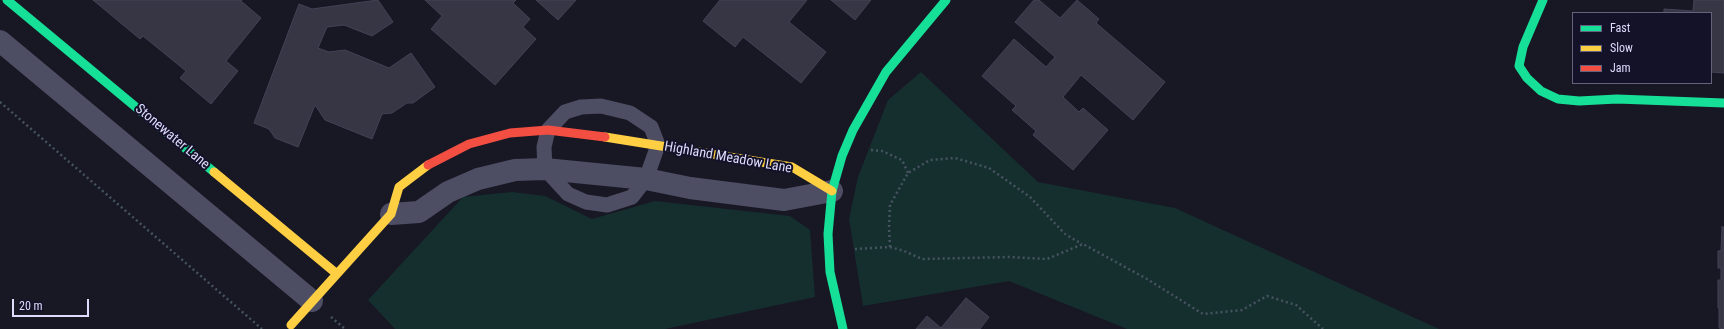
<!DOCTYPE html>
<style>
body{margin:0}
#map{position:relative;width:1724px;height:329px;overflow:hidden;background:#181724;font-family:"Roboto Condensed",sans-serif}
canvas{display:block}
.legend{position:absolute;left:1572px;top:12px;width:140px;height:72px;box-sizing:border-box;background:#141229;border:1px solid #64637e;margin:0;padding:5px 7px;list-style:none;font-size:12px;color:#dddcfd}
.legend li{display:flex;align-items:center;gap:8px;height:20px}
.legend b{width:20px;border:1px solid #64637e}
.scale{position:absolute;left:12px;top:299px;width:77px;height:18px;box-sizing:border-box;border:2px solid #dddcfd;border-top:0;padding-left:5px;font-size:12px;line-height:14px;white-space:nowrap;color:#dddcfd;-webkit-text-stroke:3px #141229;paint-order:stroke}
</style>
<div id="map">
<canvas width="1724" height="329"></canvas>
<ul class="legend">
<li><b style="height:5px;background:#16e098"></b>Fast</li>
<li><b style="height:5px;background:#ffcf43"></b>Slow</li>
<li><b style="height:5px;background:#f24e42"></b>Jam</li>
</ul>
<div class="scale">20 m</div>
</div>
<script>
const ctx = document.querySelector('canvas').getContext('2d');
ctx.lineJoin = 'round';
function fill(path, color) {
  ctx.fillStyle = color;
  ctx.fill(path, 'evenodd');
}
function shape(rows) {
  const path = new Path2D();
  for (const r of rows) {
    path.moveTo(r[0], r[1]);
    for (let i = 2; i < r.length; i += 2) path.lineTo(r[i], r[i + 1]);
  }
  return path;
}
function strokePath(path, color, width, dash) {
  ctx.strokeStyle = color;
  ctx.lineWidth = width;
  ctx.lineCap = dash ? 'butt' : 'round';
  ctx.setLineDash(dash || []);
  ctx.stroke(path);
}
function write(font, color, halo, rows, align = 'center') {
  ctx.font = font + ' "Roboto Condensed",sans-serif';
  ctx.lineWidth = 4;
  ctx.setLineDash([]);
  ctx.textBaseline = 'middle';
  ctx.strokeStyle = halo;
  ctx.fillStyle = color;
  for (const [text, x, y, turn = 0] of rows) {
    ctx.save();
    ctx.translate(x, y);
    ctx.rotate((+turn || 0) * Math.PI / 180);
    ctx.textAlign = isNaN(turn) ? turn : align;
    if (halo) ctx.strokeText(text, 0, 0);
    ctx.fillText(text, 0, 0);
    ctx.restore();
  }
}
fill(shape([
 [921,72,1038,182,1175,208,1439,329,1127,329,1009,281,863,306,849,219,858,177,888,100],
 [512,192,545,196,592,219,655,201,790,216,810,230,815,297,665,329,395,329,368,300,463,197]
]), '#152f2e');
const building = shape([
 [93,0,242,0,241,1,261,18,226,61,238,71,211,104,180,78,186,71,143,36,140,39,93,0],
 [378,0,393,22,372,36,344,25,327,27,318,48,329,52,345,50,389,68,411,53,435,87,413,103,407,103,392,113,382,114,372,139,325,120,315,105,298,147,275,138,269,129,254,123,299,4,312,9,378,0],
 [425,0,516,0,513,3,530,19,523,27,536,39,495,85,431,29,442,16,425,0],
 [536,0,576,0,558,20,536,0],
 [720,0,807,0,789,22,826,52,801,83,743,37,735,47,703,21,720,0],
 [831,0,871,0,855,20,831,0],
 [1034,0,1039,0,1060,18,1077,0,1099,19,1096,23,1165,82,1133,120,1081,75,1063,97,1079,112,1083,108,1108,130,1073,170,1033,135,1036,131,1012,110,1016,106,982,76,1014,39,1046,67,1055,57,1015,22,1034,0],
 [1694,0,1724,0,1724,73,1711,72,1711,13,1664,13,1664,9,1693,11,1694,0],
 [1722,227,1724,227,1724,329,1719,328,1719,308,1718,308,1718,280,1721,280,1721,268,1718,268,1718,251,1721,251,1722,227],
 [966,298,989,317,980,329,916,329,927,316,941,328,966,298]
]);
fill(building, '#363645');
strokePath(building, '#454256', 1);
strokePath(shape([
 [0,102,262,329],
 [871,150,882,151,902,160,908,173],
 [890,247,889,227,890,205,908,173,930,160,955,158,989,168,1030,197,1065,234,1082,244],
 [855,249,890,247,904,251,922,259,1009,257,1047,259,1083,244,1147,279,1203,314,1242,310,1267,296,1296,305,1323,329],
 [331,317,345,329]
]), '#465360', 2.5, [2, 3]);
strokePath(shape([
 [601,106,630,113,651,127,658,145,646,179,632,197,607,205,586,202,568,194,545,169,544,147,548,130,565,112,581,107,601,106]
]), '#4d4d64', 15);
strokePath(shape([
 [0,41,312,301],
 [391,214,419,212,448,192,478,179,515,170,545,169,646,179,690,188,784,200,832,191]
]), '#4d4d64', 22);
strokePath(shape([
 [7,0,214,172],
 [1543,0,1523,47,1519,66,1527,78,1541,91,1558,99,1579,101,1617,99,1724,103],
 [843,329,830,272,828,234,832,191,842,156,853,130,886,72,946,0]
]), '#16e098', 9);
strokePath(shape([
 [605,137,792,167,832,191],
 [214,172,337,274],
 [291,325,391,214,399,187,428,165]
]), '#ffcf43', 9);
strokePath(shape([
 [428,165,469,144,510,133,548,130,605,137]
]), '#f24e42', 9);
write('14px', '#dddcfd', '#141229', [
 ["Stonewater Lane",172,137,40],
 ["Highland Meadow Lane",728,158,10]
]);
</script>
